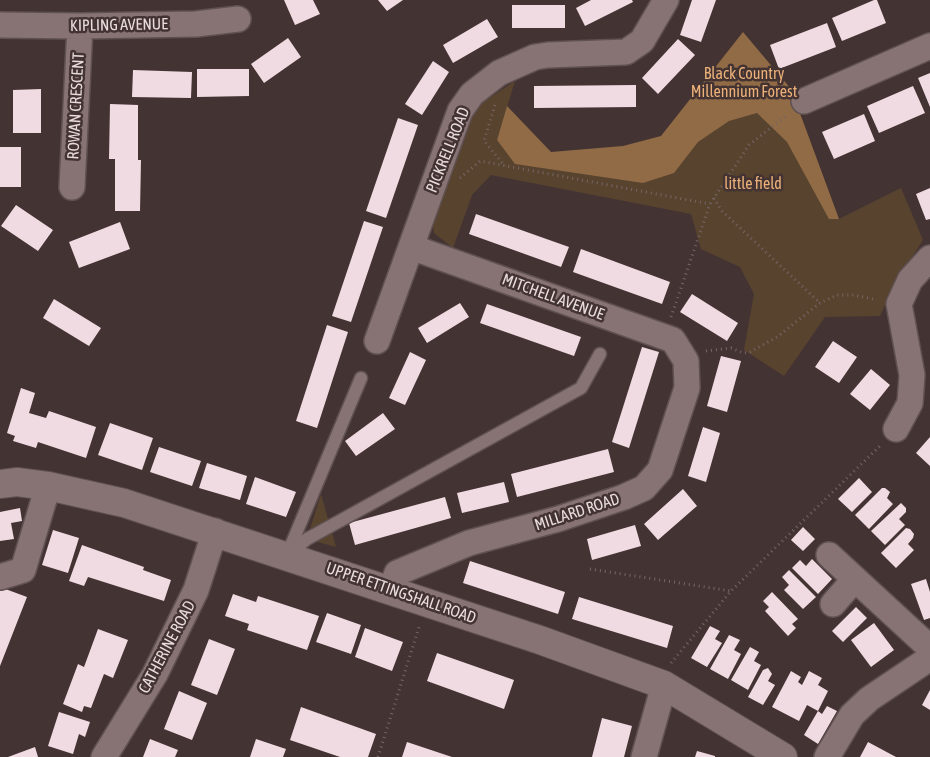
<!DOCTYPE html>
<style>
body{margin:0}
canvas{display:block;background:#433}
</style>
<canvas width="930" height="757"></canvas>
<script>
const ctx = document.querySelector('canvas').getContext('2d');
ctx.lineJoin = 'round';
function fill(path, color) {
  ctx.fillStyle = color;
  ctx.fill(path, 'evenodd');
}
function shape(rows) {
  const path = new Path2D();
  for (const r of rows) {
    path.moveTo(r[0], r[1]);
    for (let i = 2; i < r.length; i += 2) path.lineTo(r[i], r[i + 1]);
  }
  return path;
}
function strokePath(path, color, width, dash) {
  ctx.strokeStyle = color;
  ctx.lineWidth = width;
  ctx.lineCap = dash ? 'butt' : 'round';
  ctx.setLineDash(dash || []);
  ctx.stroke(path);
}
function write(font, color, halo, rows, align = 'center') {
  ctx.font = font + ' "Asap Condensed",sans-serif';
  ctx.lineWidth = 5;
  ctx.setLineDash([]);
  ctx.textBaseline = 'middle';
  ctx.strokeStyle = halo;
  ctx.fillStyle = color;
  for (const [text, x, y, turn = 0] of rows) {
    ctx.save();
    ctx.translate(x, y);
    ctx.rotate((+turn || 0) * Math.PI / 180);
    ctx.textAlign = isNaN(turn) ? turn : align;
    if (halo) ctx.strokeText(text, 0, 0);
    ctx.fillText(text, 0, 0);
    ctx.restore();
  }
}
fill(shape([
 [515,81,497,140,515,159,654,173,734,106,767,102,791,89,839,219,901,188,923,240,893,287,880,316,825,317,784,376,744,350,754,294,740,267,701,249,691,214,491,175,472,195,453,248,434,233,433,225,459,142,479,105],
 [321,494,336,547,307,539]
]), '#58432e');
fill(shape([
 [743,32,791,89,839,219,829,219,787,142,757,113,729,121,698,142,674,173,643,183,515,164,497,140,507,106,551,152,623,146,661,136]
]), '#906b45');
fill(shape([
 [284,0,313,0,320,14,295,25],
 [378,0,403,0,387,11],
 [591,0,632,0,633,2,585,26,576,8],
 [692,0,716,0,701,42,680,35],
 [874,0,877,0,886,23,842,41,832,18],
 [512,5,565,5,565,28,512,28],
 [487,19,498,37,453,63,443,45],
 [827,23,836,47,779,69,770,45],
 [288,38,301,57,264,83,251,64],
 [678,39,695,55,658,94,642,78],
 [433,61,449,72,422,115,405,104],
 [197,69,249,69,249,96,197,97],
 [133,70,192,72,191,98,132,97],
 [930,73,930,107,918,78],
 [636,85,636,107,534,108,534,86],
 [913,86,925,113,879,133,867,106],
 [41,89,41,133,13,133,13,90],
 [110,104,138,105,138,160,141,160,140,211,115,211,115,159,109,159],
 [864,114,875,141,834,159,822,132],
 [398,118,418,125,386,218,366,211],
 [0,147,21,147,21,187,0,187],
 [930,188,930,219,926,220,916,194],
 [16,205,53,230,38,251,1,226],
 [476,214,569,247,561,267,469,234],
 [364,221,383,227,351,322,332,316],
 [120,222,130,249,79,268,69,242],
 [581,249,670,282,662,304,573,272],
 [692,294,738,323,727,341,680,312],
 [54,299,101,328,89,346,43,318],
 [460,303,469,317,427,343,418,328],
 [487,304,581,337,574,356,480,323],
 [327,325,348,332,317,428,296,421],
 [833,341,857,357,839,383,815,367],
 [642,347,659,352,629,448,612,442],
 [410,352,426,360,405,405,389,398],
 [721,356,741,361,727,412,707,406],
 [871,369,890,385,870,410,850,394],
 [21,388,35,393,29,413,46,418,49,411,96,427,86,458,38,442,36,448,13,441,15,436,7,433],
 [383,413,395,429,356,456,345,441],
 [110,423,153,438,142,470,98,455],
 [703,427,720,433,706,482,688,476],
 [930,437,930,466,916,453],
 [159,447,201,461,192,486,150,472],
 [608,449,614,472,517,497,511,474],
 [207,463,247,476,240,500,199,488],
 [255,477,296,492,286,517,246,504],
 [859,478,872,492,852,512,838,499],
 [504,482,509,502,462,513,457,493],
 [882,488,885,488,890,492,887,498,893,504,869,529,855,515],
 [683,489,697,506,658,540,644,524],
 [445,497,451,518,355,545,349,523],
 [901,503,906,508,906,512,899,519,905,525,885,545,871,531],
 [20,508,22,521,11,523,14,539,0,541,0,512],
 [635,525,641,546,592,560,587,539],
 [803,527,815,539,803,551,791,540],
 [906,528,910,529,914,534,913,538,908,544,914,550,896,568,881,553],
 [53,530,79,538,68,573,42,565],
 [82,545,144,567,143,570,171,580,164,601,88,577,84,586,69,581],
 [812,559,832,579,818,594,792,568,800,560,806,566],
 [470,561,565,592,558,614,463,583],
 [789,570,816,597,803,609,784,590,789,585,782,577],
 [926,579,930,592,930,618,924,620,911,584],
 [0,587,27,597,0,666],
 [772,592,798,619,792,624,796,628,788,636,765,611,769,607,763,601],
 [233,594,256,602,258,596,319,616,307,650,247,630,249,624,225,616],
 [579,597,673,626,667,648,572,619],
 [856,607,867,618,843,642,832,631],
 [327,613,361,625,351,654,316,642],
 [874,623,894,650,871,667,851,640],
 [710,626,720,631,715,639,722,643,707,667,691,658],
 [365,628,403,642,392,671,355,657],
 [98,629,128,640,113,678,104,674,91,708,84,706,82,712,63,704,78,664,84,667],
 [729,635,740,640,734,650,741,654,728,679,710,669],
 [209,639,235,649,217,695,191,685],
 [750,647,759,652,754,661,761,665,748,690,731,680],
 [437,653,514,680,504,709,427,681],
 [768,668,772,674,768,681,775,685,763,705,748,697,763,670],
 [791,671,801,677,798,682,802,685,809,671,822,678,818,685,828,691,818,711,807,705,799,721,772,707],
 [930,690,930,710,922,705],
 [179,691,207,703,192,740,164,729],
 [827,706,837,711,818,744,804,735,818,711,822,714],
 [301,707,376,734,368,757,340,757,290,740],
 [59,712,90,722,85,737,79,734,73,754,48,746],
 [602,718,632,726,624,757,592,757],
 [150,739,178,750,175,757,143,757],
 [256,739,286,749,283,757,250,757],
 [407,742,452,757,402,757],
 [868,742,896,757,860,757],
 [35,747,38,757,8,757],
 [697,751,715,756,715,757,695,757]
]), '#f0dbe3');
const service = shape([
 [361,378,287,555,307,539,581,388,600,354]
]);
const minor = shape([
 [0,25,80,26,196,24,238,19],
 [804,101,930,46],
 [72,187,80,26],
 [377,341,460,111,472,94,499,73,535,57,548,55,626,52,642,41,666,0],
 [896,429,910,403,912,375,899,304,910,280,930,258],
 [829,555,930,648],
 [0,577,23,570,48,486],
 [391,590,397,573,469,543,558,519,624,497,644,488,660,470,687,388,686,361,673,340,411,247],
 [833,604,854,580],
 [104,757,155,674,196,590,215,531],
 [644,757,664,685],
 [827,757,852,715,869,699,930,658]
]);
const tertiary = shape([
 [0,484,17,482,48,486,124,503,540,640,664,685,783,757]
]);
strokePath(service, '#5f5051', 15);
strokePath(minor, '#5f5051', 28);
strokePath(tertiary, '#5f5051', 30);
strokePath(shape([
 [495,105,484,141,505,166],
 [460,178,480,161,710,204],
 [714,198,722,211,820,303],
 [671,317,710,204,749,145,787,115],
 [706,351,731,348,744,353,750,352,777,337,820,303,837,295,854,295,877,300],
 [590,569,731,591],
 [671,663,731,591,882,444],
 [378,757,420,624]
]), '#766666', 3, [1, 4]);
strokePath(service, '#877374', 12);
strokePath(minor, '#877374', 25);
strokePath(tertiary, '#877374', 28);
write('16px', '#e8dcdd', '#433', [
 ["KIPLING AVENUE",119,25,-1],
 ["ROWAN CRESCENT",76,106,-87],
 ["PICKRELL ROAD",448,150,-68],
 ["MITCHELL AVENUE",553,297,20],
 ["MILLARD ROAD",577,512,-18],
 ["UPPER ETTINGSHALL ROAD",401,593,19],
 ["CATHERINE ROAD",167,647,-62]
]);
write('16px', '#ecb178', '#433', [
 ["Black Country",744,74],
 ["Millennium Forest",744,92],
 ["little field",753,184]
]);
</script>
